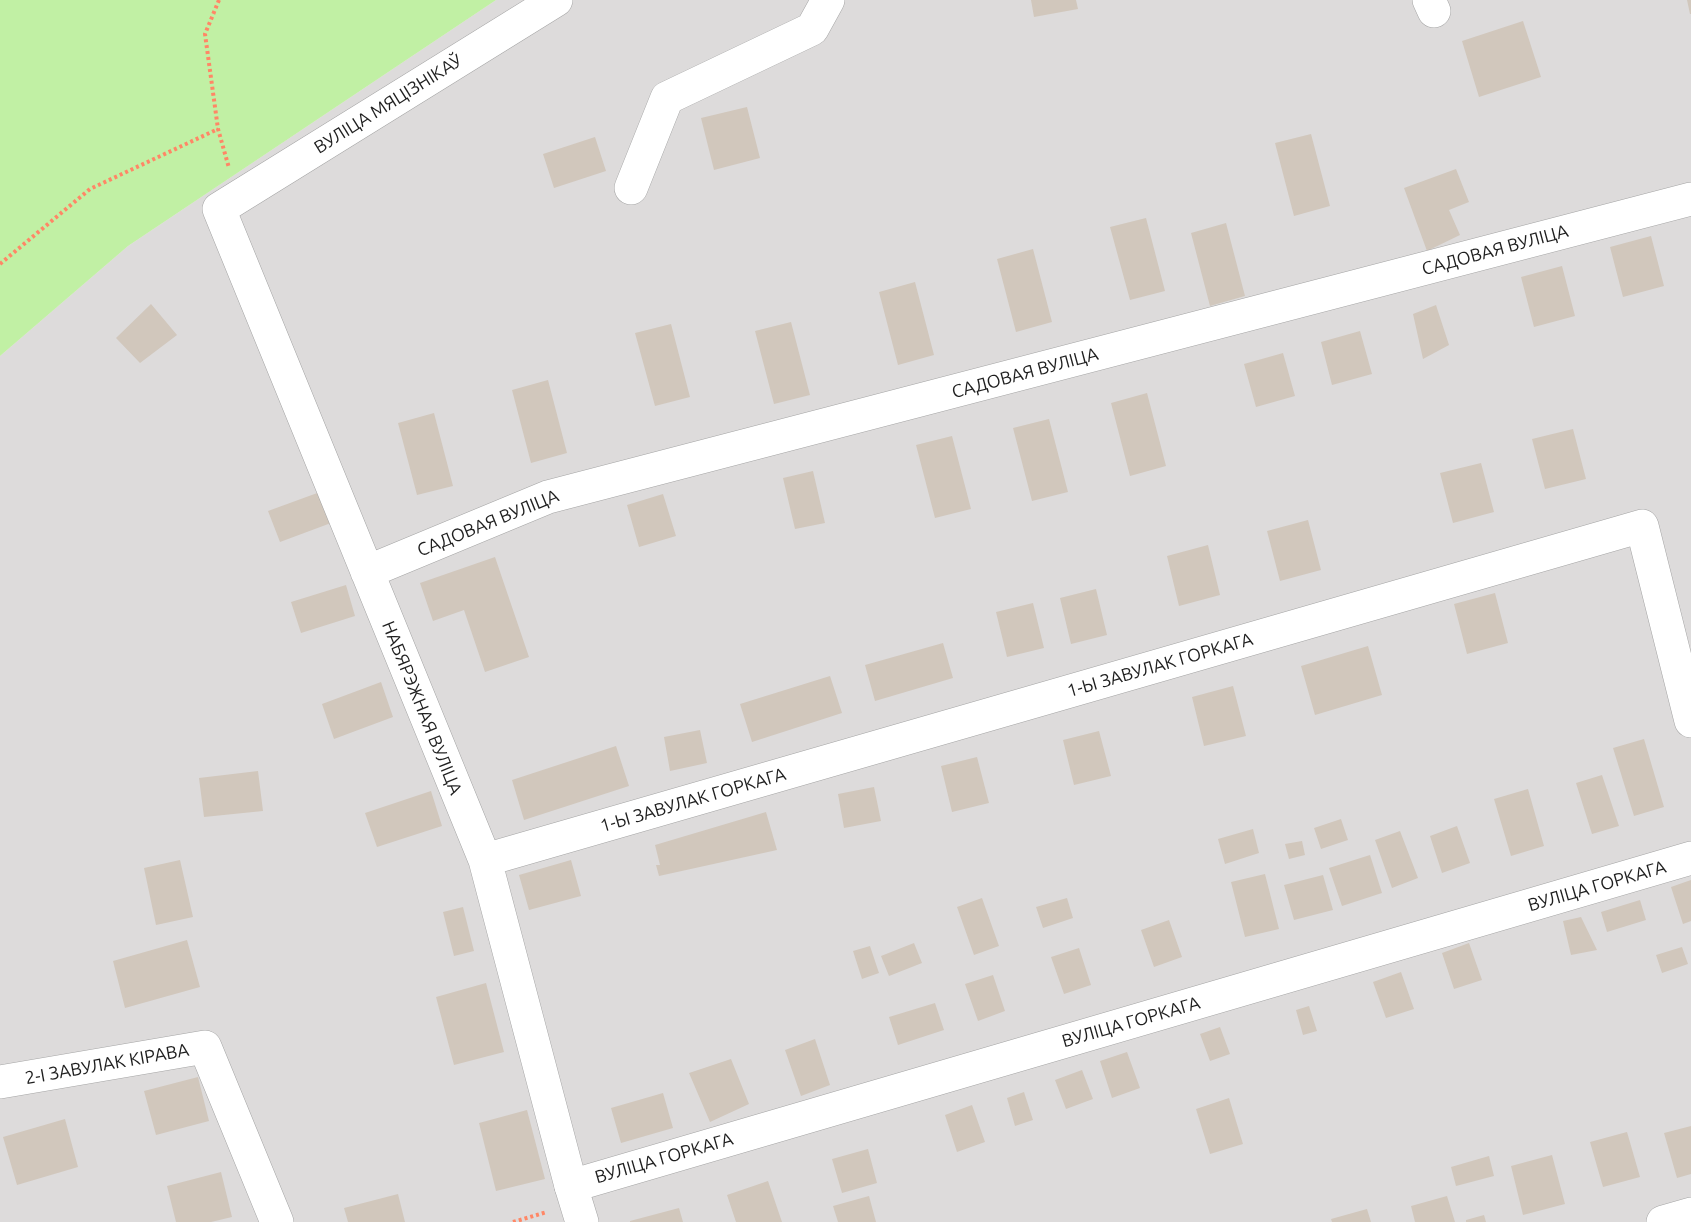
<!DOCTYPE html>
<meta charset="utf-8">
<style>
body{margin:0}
canvas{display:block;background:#f0eee3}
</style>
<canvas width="1691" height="1222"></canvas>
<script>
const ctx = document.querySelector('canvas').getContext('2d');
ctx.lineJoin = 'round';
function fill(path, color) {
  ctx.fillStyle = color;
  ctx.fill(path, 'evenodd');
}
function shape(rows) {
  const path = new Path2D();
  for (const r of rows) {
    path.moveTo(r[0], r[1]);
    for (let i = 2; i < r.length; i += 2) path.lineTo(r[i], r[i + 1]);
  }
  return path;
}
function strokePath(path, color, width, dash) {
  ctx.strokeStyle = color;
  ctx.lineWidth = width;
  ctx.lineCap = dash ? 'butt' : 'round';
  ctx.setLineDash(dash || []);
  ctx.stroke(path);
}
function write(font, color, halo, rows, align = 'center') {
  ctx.font = font + ' Ubuntu,sans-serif';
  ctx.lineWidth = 6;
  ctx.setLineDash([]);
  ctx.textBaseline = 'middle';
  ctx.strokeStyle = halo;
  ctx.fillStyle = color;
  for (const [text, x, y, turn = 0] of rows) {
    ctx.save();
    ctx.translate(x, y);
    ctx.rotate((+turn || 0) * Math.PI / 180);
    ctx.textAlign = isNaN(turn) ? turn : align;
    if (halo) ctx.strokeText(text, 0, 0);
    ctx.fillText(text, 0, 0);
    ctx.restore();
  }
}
fill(shape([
 [496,0,1691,0,1691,1222,0,1222,0,356,128,246]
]), '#dddbdb');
fill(shape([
 [0,0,496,0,128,246,0,356]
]), '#c1f0a4');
fill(shape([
 [1031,0,1076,0,1078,9,1034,17],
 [1687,0,1691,0,1691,14,1690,14],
 [1523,21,1541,77,1479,97,1462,41],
 [747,107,760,158,714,170,701,118],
 [1311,134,1330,206,1294,216,1275,143],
 [595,137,606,171,554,188,543,154],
 [1456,169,1469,202,1449,210,1460,235,1427,251,1404,188],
 [1146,218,1165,291,1130,300,1110,227],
 [1226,223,1245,296,1210,306,1191,233],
 [1651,236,1664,286,1623,297,1610,247],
 [1033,249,1052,322,1016,332,997,259],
 [1562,266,1575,316,1534,327,1521,277],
 [915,282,934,355,898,365,879,292],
 [151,304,177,335,140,363,116,338],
 [1436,305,1449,345,1423,359,1413,314],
 [791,322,810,395,774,404,755,331],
 [671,324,690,397,655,406,635,333],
 [1360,331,1372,374,1332,385,1321,342],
 [1283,353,1295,396,1256,407,1244,364],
 [548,380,567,453,531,463,512,390],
 [1147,393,1166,466,1130,476,1111,403],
 [434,413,453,486,417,495,398,423],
 [1049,419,1068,492,1032,501,1013,428],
 [1573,429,1586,479,1545,489,1532,439],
 [952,436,971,509,935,518,916,445],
 [1481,463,1494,512,1453,523,1440,473],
 [813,471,825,523,795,529,783,478],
 [320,492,331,523,280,542,268,511],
 [663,494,676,536,639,547,627,505],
 [1308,520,1321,570,1280,581,1267,531],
 [1208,545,1220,595,1179,606,1167,556],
 [495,557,529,657,485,672,464,610,433,621,420,583],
 [346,585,355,616,301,633,291,602],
 [1096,589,1107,635,1071,644,1060,598],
 [1495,593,1508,643,1467,654,1454,604],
 [1033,603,1044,648,1007,657,996,612],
 [943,643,953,678,875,701,865,665],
 [1368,646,1382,695,1315,715,1301,666],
 [830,676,842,713,752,742,740,704],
 [381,682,393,717,334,739,322,704],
 [1233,686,1246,736,1204,746,1192,697],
 [700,730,707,763,670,771,664,737],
 [1099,731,1111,776,1074,785,1063,740],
 [1644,739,1664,807,1634,816,1613,748],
 [616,746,629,786,524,820,512,780],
 [977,757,989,803,952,812,941,766],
 [258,771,263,811,204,817,199,778],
 [1602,775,1619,826,1592,834,1576,783],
 [874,787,881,821,844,828,838,794],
 [1528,789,1544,846,1511,856,1494,799],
 [431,791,442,826,377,847,365,813],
 [766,812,777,850,659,876,656,865,660,865,655,845],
 [1341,819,1348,840,1321,849,1314,828],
 [1457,826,1470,863,1442,873,1430,836],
 [1253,829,1259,853,1225,864,1218,839],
 [1400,831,1418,878,1392,888,1375,840],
 [1302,841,1305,855,1289,859,1285,844],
 [1370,855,1382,893,1342,906,1329,868],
 [180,860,193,917,156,925,144,868],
 [571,860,581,896,529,910,519,875],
 [1265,874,1279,929,1245,937,1231,882],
 [1323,875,1333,910,1294,920,1284,885],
 [1691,880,1691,921,1683,924,1671,887],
 [982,898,999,946,974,955,957,907],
 [1067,898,1073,918,1043,928,1036,907],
 [1640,900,1646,920,1607,932,1601,912],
 [463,907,474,951,454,956,443,912],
 [1581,917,1597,950,1571,955,1563,921],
 [1169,920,1182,957,1154,967,1141,930],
 [187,940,200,987,125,1008,113,961],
 [914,943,922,963,889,976,881,956],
 [1469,943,1482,980,1454,989,1442,953],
 [870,946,879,973,862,979,853,951],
 [1682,947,1688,964,1662,973,1656,955],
 [1079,948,1091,985,1064,994,1051,957],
 [1401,972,1414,1009,1386,1018,1373,982],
 [993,975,1005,1011,978,1021,965,984],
 [486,983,504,1052,454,1065,436,997],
 [935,1003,944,1030,898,1045,889,1017],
 [1309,1006,1317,1031,1303,1035,1296,1010],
 [1220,1027,1230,1054,1210,1061,1200,1034],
 [815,1039,830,1085,801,1096,785,1050],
 [1127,1052,1140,1088,1112,1098,1100,1061],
 [731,1059,749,1104,710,1122,689,1073],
 [1082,1070,1093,1099,1066,1109,1055,1080],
 [198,1077,209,1121,156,1135,144,1091],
 [1024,1092,1033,1120,1015,1126,1007,1098],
 [663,1093,673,1128,621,1143,611,1108],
 [1229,1098,1243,1144,1210,1154,1196,1109],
 [972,1105,985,1142,957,1152,945,1115],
 [527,1110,545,1179,496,1191,479,1123],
 [65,1119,78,1167,17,1185,3,1137],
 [1691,1126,1691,1174,1677,1178,1664,1133],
 [1627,1132,1640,1177,1603,1187,1590,1142],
 [868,1149,877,1183,842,1193,832,1159],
 [1552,1155,1565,1204,1523,1215,1511,1166],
 [1489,1156,1494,1176,1456,1186,1451,1167],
 [221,1172,232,1217,211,1222,176,1222,167,1186],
 [768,1181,782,1222,736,1222,727,1195],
 [398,1194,405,1222,348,1222,344,1208],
 [869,1196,876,1222,838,1222,833,1206],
 [1447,1196,1455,1222,1415,1222,1411,1206],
 [679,1208,683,1222,630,1222,630,1221],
 [1367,1209,1371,1222,1332,1222,1331,1219],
 [1484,1215,1486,1222,1466,1222,1466,1220]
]), '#d1c7bc');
const minor = shape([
 [556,0,219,209,485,860,571,1186],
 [1429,0,1434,11],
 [631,188,667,98,812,29,828,0],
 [367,572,548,497,1691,199],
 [485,860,1642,526,1691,721],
 [0,1082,205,1047,277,1222],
 [1663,1222,1691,1214]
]);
const tertiary = shape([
 [582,1222,571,1186,1691,858]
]);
strokePath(minor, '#a5a5a5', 34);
strokePath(tertiary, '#a5a5a5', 34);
strokePath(shape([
 [219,0,205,34,218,129,229,168],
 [0,264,90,189,218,129],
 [513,1222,547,1212]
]), '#ff8766', 4, [3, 3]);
strokePath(minor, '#fff', 33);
strokePath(tertiary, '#fff', 33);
write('18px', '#1e1e1e', '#fff', [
 ["ВУЛІЦА МЯЦІЗНІКАЎ",388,104,-32],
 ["САДОВАЯ ВУЛІЦА",1495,250,-15],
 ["САДОВАЯ ВУЛІЦА",1025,373,-15],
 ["САДОВАЯ ВУЛІЦА",488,523,-22],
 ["1-Ы ЗАВУЛАК ГОРКАГА",1160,665,-16],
 ["НАБЯРЭЖНАЯ ВУЛІЦА",422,708,68],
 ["1-Ы ЗАВУЛАК ГОРКАГА",693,800,-16],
 ["ВУЛІЦА ГОРКАГА",1597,886,-16],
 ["ВУЛІЦА ГОРКАГА",1131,1022,-16],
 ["2-І ЗАВУЛАК КІРАВА",107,1064,-10],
 ["ВУЛІЦА ГОРКАГА",664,1158,-16]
]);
</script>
